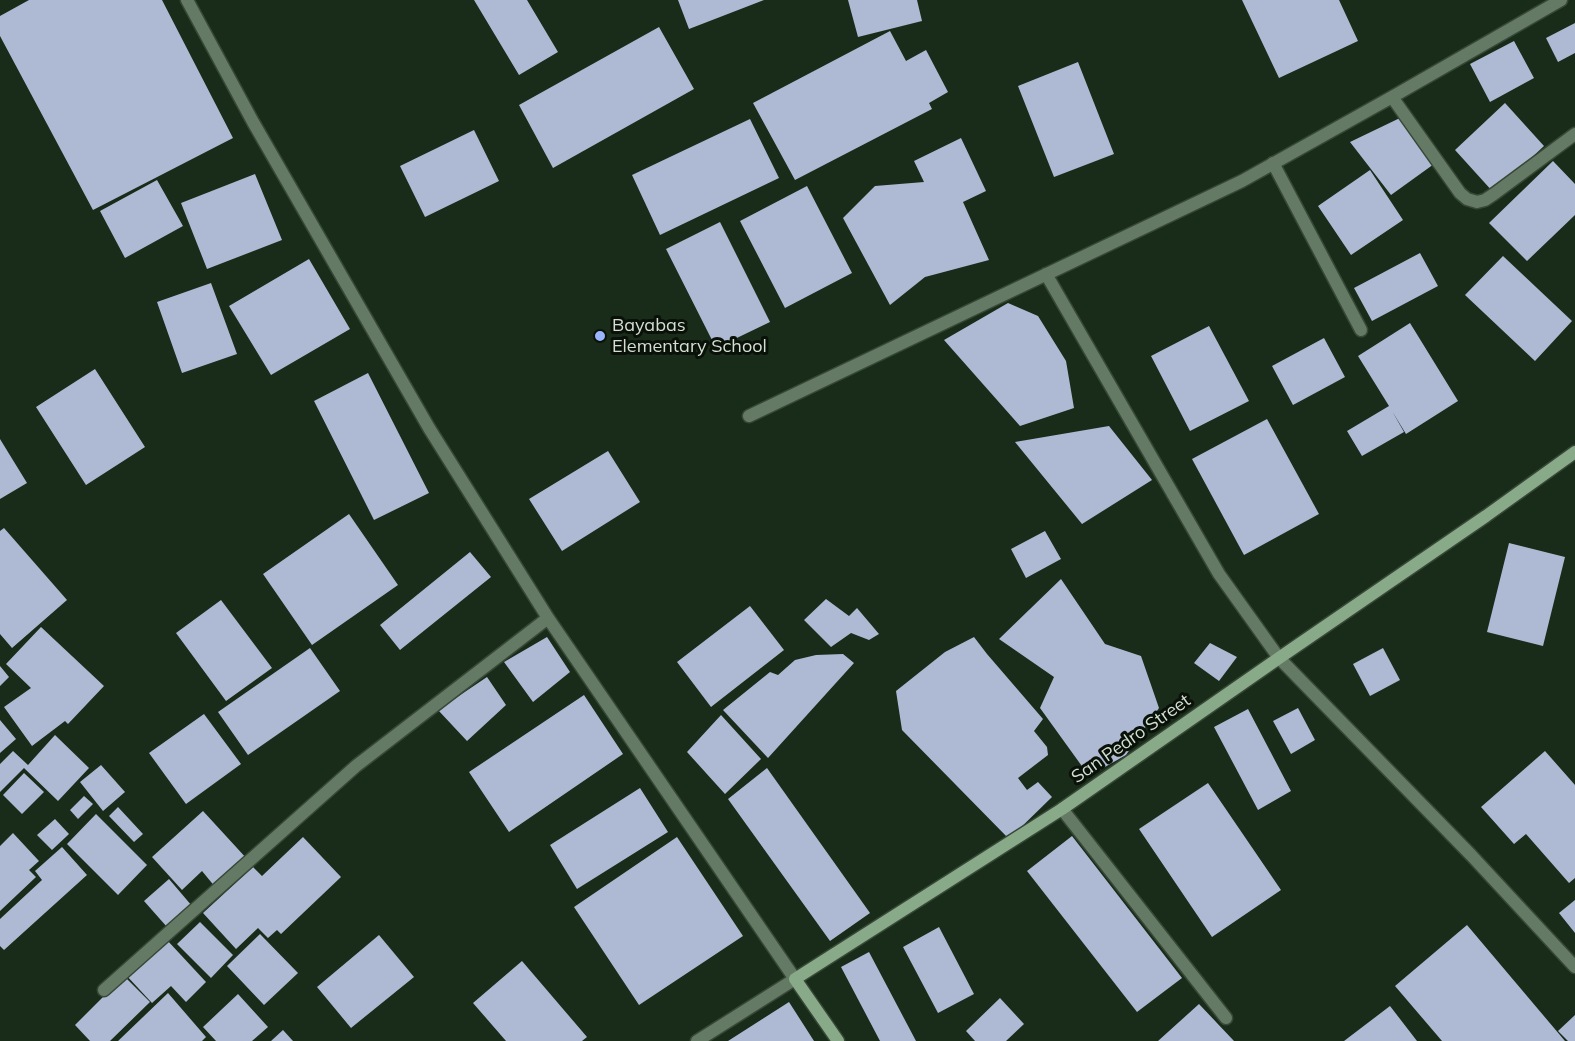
<!DOCTYPE html>
<style>
body{margin:0}
canvas{display:block;background:#192b19}
</style>
<canvas width="1575" height="1041"></canvas>
<script>
const ctx = document.querySelector('canvas').getContext('2d');
ctx.lineJoin = 'round';
function fill(path, color) {
  ctx.fillStyle = color;
  ctx.fill(path, 'evenodd');
}
function shape(rows) {
  const path = new Path2D();
  for (const r of rows) {
    path.moveTo(r[0], r[1]);
    for (let i = 2; i < r.length; i += 2) path.lineTo(r[i], r[i + 1]);
  }
  return path;
}
function strokePath(path, color, width, dash) {
  ctx.strokeStyle = color;
  ctx.lineWidth = width;
  ctx.lineCap = dash ? 'butt' : 'round';
  ctx.setLineDash(dash || []);
  ctx.stroke(path);
}
function write(font, color, halo, rows, align = 'center') {
  ctx.font = font + ' Mulish,sans-serif';
  ctx.lineWidth = 6;
  ctx.setLineDash([]);
  ctx.textBaseline = 'middle';
  ctx.strokeStyle = halo;
  ctx.fillStyle = color;
  for (const [text, x, y, turn = 0] of rows) {
    ctx.save();
    ctx.translate(x, y);
    ctx.rotate((+turn || 0) * Math.PI / 180);
    ctx.textAlign = isNaN(turn) ? turn : align;
    if (halo) ctx.strokeText(text, 0, 0);
    ctx.fillText(text, 0, 0);
    ctx.restore();
  }
}
fill(shape([
 [29,0,162,0,233,138,93,210,0,36,0,16],
 [474,0,527,0,558,52,519,75],
 [678,0,764,0,689,29],
 [848,0,917,0,922,21,858,37],
 [1242,0,1339,0,1358,41,1279,78],
 [1575,23,1575,53,1558,62,1546,38],
 [659,27,694,89,553,168,519,105],
 [890,31,906,61,926,50,948,92,929,103,932,109,795,180,753,103],
 [1514,41,1534,78,1490,102,1470,64],
 [1078,62,1114,154,1054,177,1018,86],
 [1505,103,1544,146,1494,193,1455,150],
 [1402,117,1434,164,1391,195,1350,142],
 [750,119,779,178,660,235,632,175],
 [474,130,499,181,425,217,400,166],
 [961,138,986,191,963,202,989,260,925,277,890,305,843,218,875,186,924,182,914,161],
 [1553,161,1575,184,1575,215,1527,261,1489,223],
 [1370,170,1403,220,1351,255,1318,206],
 [255,174,282,240,207,269,181,203],
 [157,180,183,226,125,258,100,211],
 [807,186,852,273,785,308,740,221],
 [720,222,770,322,716,348,666,249],
 [1420,253,1438,286,1372,321,1354,288],
 [1503,256,1572,321,1535,361,1465,295],
 [309,259,350,329,271,375,229,306],
 [211,283,237,354,182,373,157,302],
 [1008,303,1038,316,1066,361,1074,408,1020,426,944,340],
 [1410,323,1458,401,1406,434,1392,411,1404,432,1362,456,1347,431,1389,406,1358,356],
 [1209,326,1249,401,1190,431,1151,356],
 [1324,338,1345,377,1293,405,1272,366],
 [95,369,145,447,86,485,36,407],
 [368,373,429,493,374,520,314,401],
 [1267,419,1319,514,1244,555,1192,459],
 [1109,426,1152,480,1082,524,1015,442],
 [0,439,27,483,0,499],
 [608,451,640,502,562,551,529,499],
 [349,514,398,585,312,645,263,574],
 [4,528,67,600,12,648,0,634,0,531],
 [1045,531,1061,559,1026,578,1011,549],
 [1509,543,1565,557,1543,646,1487,632],
 [470,552,491,577,400,650,380,625],
 [1061,579,1105,644,1141,656,1159,708,1126,755,1089,776,1040,708,1054,677,999,639],
 [826,599,849,616,857,608,879,634,869,640,851,633,831,647,804,620],
 [221,600,272,668,226,701,176,633],
 [750,606,784,650,711,707,677,662],
 [41,627,104,686,68,724,65,721,32,746,4,707,31,688,6,664],
 [547,637,570,672,533,702,504,662],
 [974,637,987,654,1043,719,1034,731,1047,747,1048,755,1018,778,1027,790,1038,782,1052,797,1009,839,902,730,896,691,945,652],
 [1210,643,1237,657,1219,681,1194,663],
 [310,648,340,691,248,755,218,712],
 [1383,648,1400,680,1370,696,1353,664],
 [843,654,854,663,768,758,723,710,770,672,778,675,795,660,816,655],
 [0,666,9,677,0,686],
 [487,677,506,705,467,741,438,710],
 [584,695,623,754,509,832,469,772],
 [1298,708,1315,740,1291,754,1273,721],
 [1248,709,1291,791,1258,810,1214,727],
 [204,714,241,764,186,804,149,753],
 [721,715,761,759,725,794,687,752],
 [0,720,16,739,0,753],
 [55,735,89,768,58,801,24,768,0,792,0,764,13,751,28,765],
 [1545,751,1575,785,1575,878,1569,883,1526,834,1514,844,1481,807],
 [101,765,125,792,103,811,80,782],
 [767,768,870,913,830,941,728,799],
 [24,773,44,792,22,814,3,795],
 [1208,783,1281,890,1212,937,1139,829],
 [640,788,668,832,577,889,550,845],
 [84,796,93,804,78,819,70,810],
 [118,807,143,834,134,842,109,816],
 [203,811,248,860,216,888,202,871,182,890,152,857],
 [96,814,147,865,118,895,67,844],
 [55,819,69,834,52,850,37,835],
 [13,833,39,861,29,870,36,877,0,911,0,846],
 [1072,836,1182,978,1137,1012,1027,871],
 [303,837,341,877,281,934,277,930,268,938,258,928,236,949,203,913,253,867,262,876],
 [677,837,743,936,639,1005,574,907],
 [62,847,87,875,4,950,0,946,0,919,42,880,35,871],
 [169,879,192,906,167,927,144,901],
 [1575,900,1575,933,1559,913],
 [200,922,233,955,211,978,177,944],
 [1467,925,1565,1041,1442,1041,1395,986],
 [939,927,974,994,938,1013,903,947],
 [260,934,298,973,264,1005,227,966],
 [379,935,414,977,351,1028,317,987],
 [167,940,206,982,186,1002,171,986,152,1003,126,975],
 [869,952,916,1041,880,1041,841,967],
 [522,961,587,1037,582,1041,506,1041,473,1003],
 [124,976,150,1002,110,1041,90,1041,75,1025],
 [168,993,206,1037,202,1041,118,1041],
 [238,994,268,1027,252,1041,216,1041,203,1027],
 [1000,998,1024,1024,1006,1041,975,1041,966,1031],
 [789,1002,814,1041,728,1041],
 [1199,1004,1234,1041,1158,1041],
 [1390,1006,1417,1041,1344,1041],
 [1575,1015,1575,1041,1568,1041,1558,1031],
 [283,1030,293,1041,271,1041]
]), '#aeb9d4');
const lane = shape([
 [1273,163,1361,330]
]);
const street = shape([
 [187,0,253,122,429,428,548,618,795,979,697,1041],
 [1392,97,1460,193,1467,199,1477,202,1485,200,1494,194,1575,134],
 [1046,274,1219,574,1279,658,1471,855,1575,967],
 [749,416,1242,181,1392,97,1561,0],
 [1062,809,1226,1018],
 [104,990,356,766,548,618]
]);
const secondary = shape([
 [838,1041,795,979,1062,809,1279,658,1486,516,1575,452]
]);
strokePath(lane, '#374837', 15);
strokePath(street, '#374837', 15);
strokePath(secondary, '#374837', 15);
strokePath(lane, '#657a65', 12);
strokePath(street, '#657a65', 12);
strokePath(secondary, '#89aa89', 12);
for (const [x, y, r, color] of [
 [600,336,6,"#99b5fd"]
]) {
  const dot = new Path2D();
  dot.arc(x, y, r, 0, 2 * Math.PI);
  ctx.fillStyle = color;
  ctx.fill(dot);
  strokePath(dot, '#091109', 2);
}
write('18px', '#d4dfd3', '#091109', [
 ["Bayabas",612,326],
 ["Elementary School",612,347]
], 'left');
write('18px', '#d4dfd3', '#091109', [
 ["San Pedro Street",1131,739,-35]
]);
</script>
